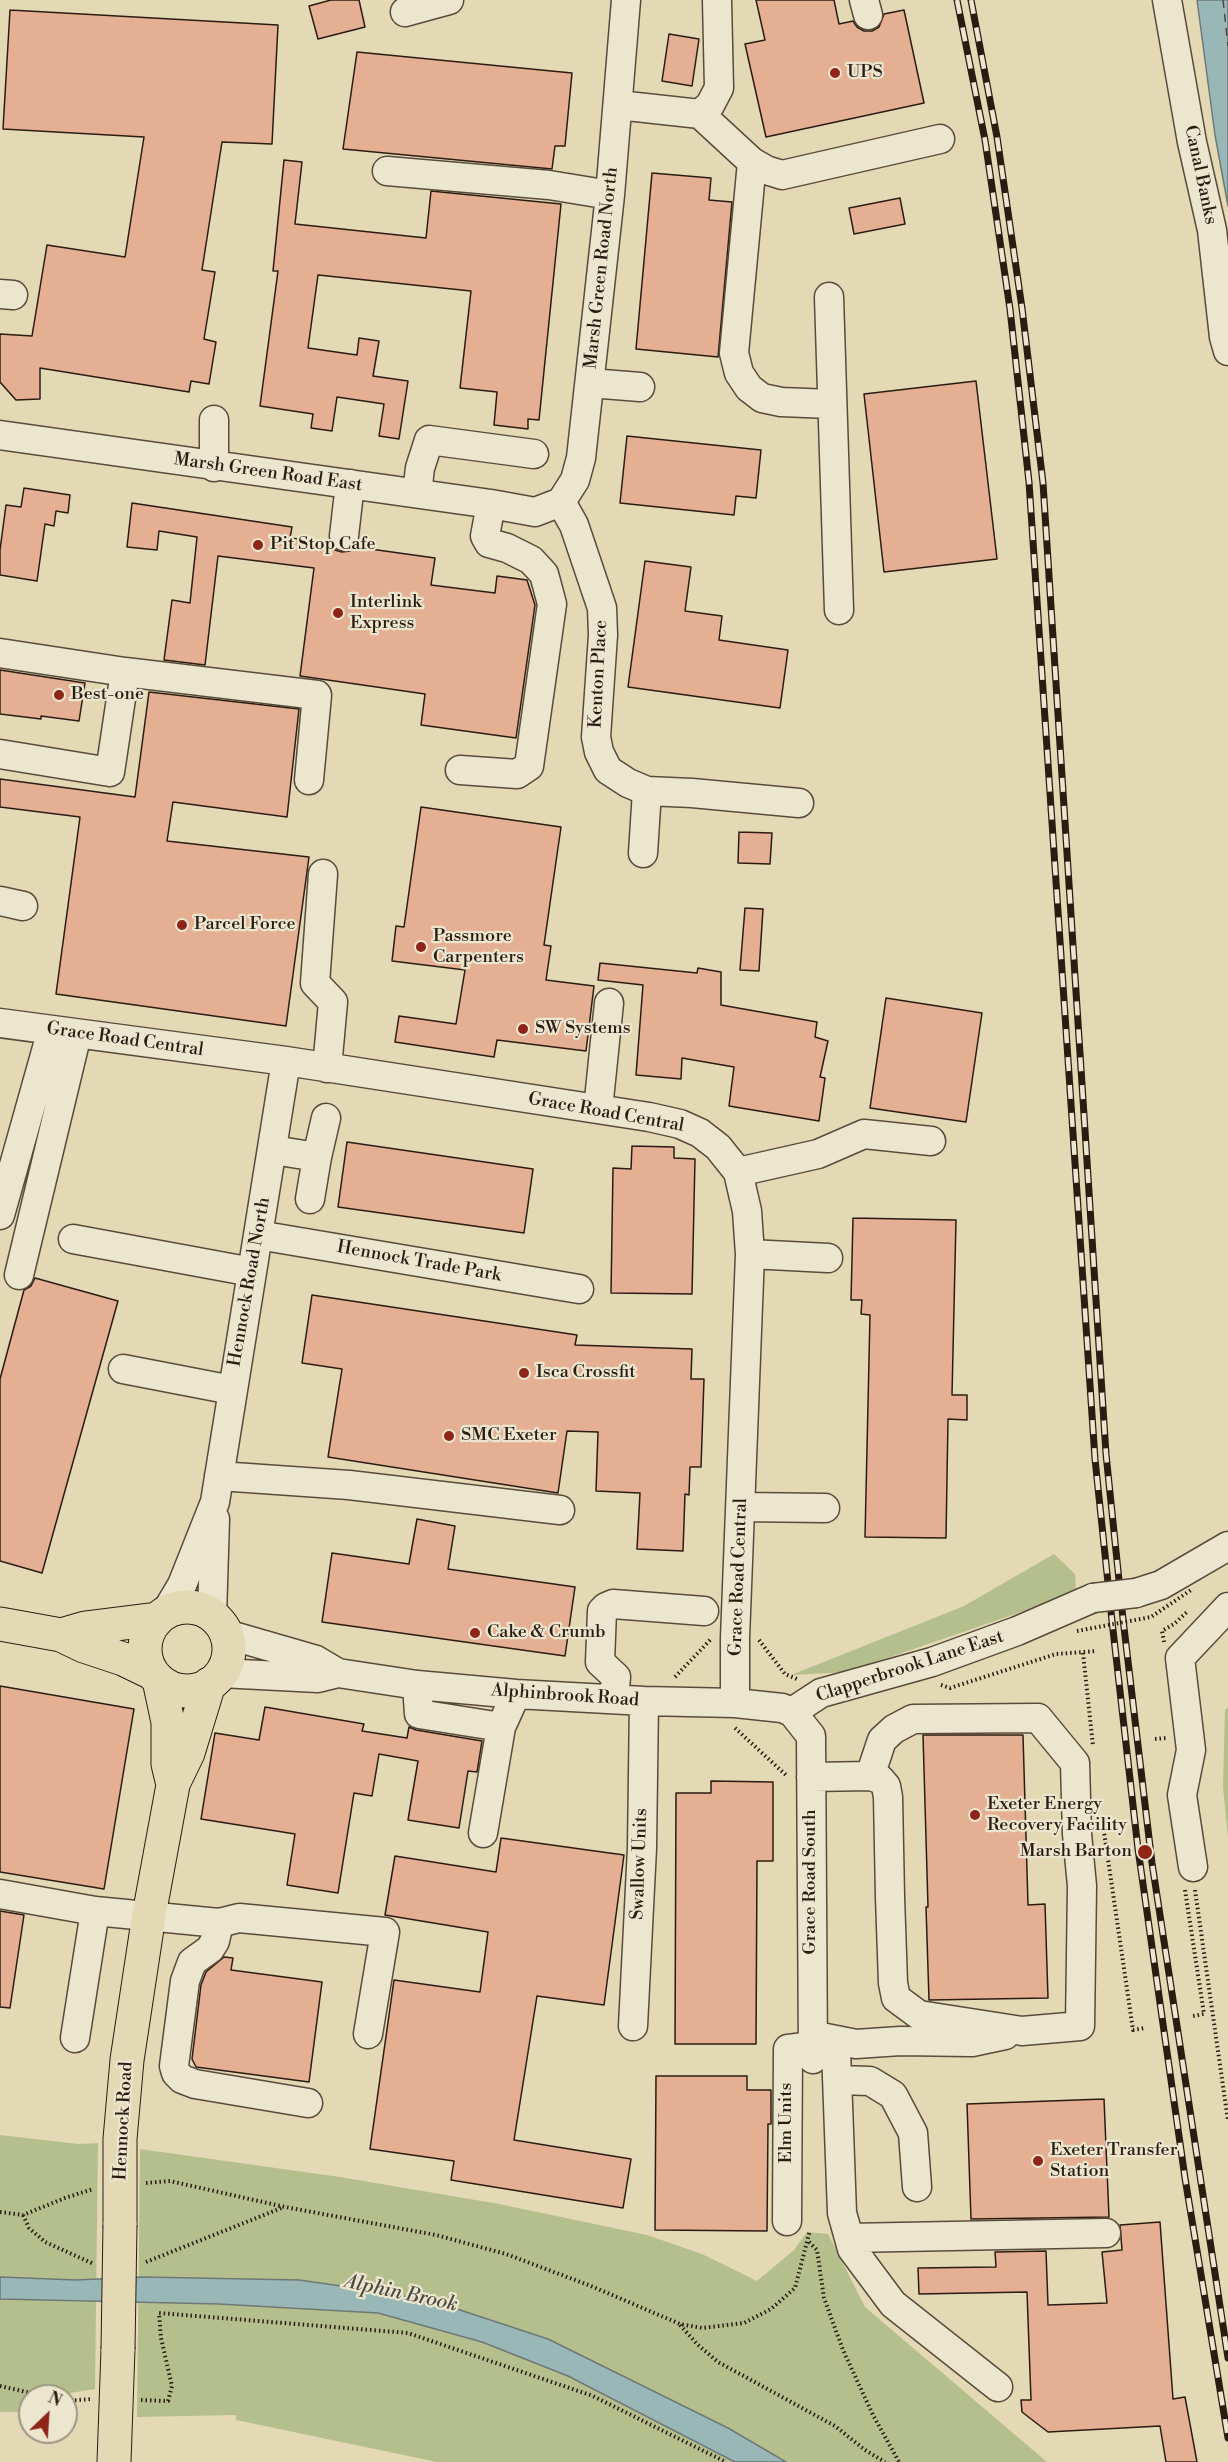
<!DOCTYPE html>
<style>
body{margin:0}
#map{position:relative;width:1228px;height:2462px;overflow:hidden;background:#e4d9b5;font-family:"Libre Bodoni",serif}
canvas{display:block}
.north{position:absolute;left:18px;top:2384px;width:60px;height:60px;box-sizing:border-box;background:#ede6cf;border:2px solid #9f9583;border-radius:50%;rotate:25deg;font-size:16px;font-weight:700;line-height:24px;text-align:center;color:#2b1c12}
.north::after{content:'';display:block;margin:auto;width:21px;height:27px;background:#8f2418;clip-path:polygon(50% 0,100% 100%,50% 72%,0 100%)}
</style>
<div id="map">
<canvas width="1228" height="2462"></canvas>
<div class="north">N</div>
</div>
<script>
const ctx = document.querySelector('canvas').getContext('2d');
ctx.lineJoin = 'round';
function fill(path, color) {
  ctx.fillStyle = color;
  ctx.fill(path, 'evenodd');
}
function shape(rows) {
  const path = new Path2D();
  for (const r of rows) {
    if (r.length === 3) {
      path.moveTo(r[0] + r[2], r[1]);
      path.arc(r[0], r[1], r[2], 0, 2 * Math.PI);
      continue;
    }
    path.moveTo(r[0], r[1]);
    for (let i = 2; i < r.length; i += 2) path.lineTo(r[i], r[i + 1]);
  }
  return path;
}
function strokePath(path, color, width, dash) {
  ctx.strokeStyle = color;
  ctx.lineWidth = width;
  ctx.lineCap = dash ? 'butt' : 'round';
  ctx.setLineDash(dash || []);
  ctx.stroke(path);
}
function write(font, color, halo, rows, align = 'center') {
  ctx.font = font + ' "Libre Bodoni",serif';
  ctx.lineWidth = 4.5;
  ctx.setLineDash([]);
  ctx.textBaseline = 'middle';
  ctx.strokeStyle = halo;
  ctx.fillStyle = color;
  for (const [text, x, y, turn = 0] of rows) {
    ctx.save();
    ctx.translate(x, y);
    ctx.rotate((+turn || 0) * Math.PI / 180);
    ctx.textAlign = isNaN(turn) ? turn : align;
    if (halo) ctx.strokeText(text, 0, 0);
    ctx.fillText(text, 0, 0);
    ctx.restore();
  }
}
fill(shape([
 [1054,1554,1075,1574,1076,1593,847,1672,791,1675,964,1606],
 [1228,1707,1228,1838,1223,1787,1225,1710],
 [0,2135,78,2144,98,2143,95,2389,70,2393,69,2413,66,2413,66,2396,30,2396,30,2412,0,2412],
 [140,2149,340,2177,499,2204,647,2235,702,2254,757,2281,794,2250,807,2232,828,2234,865,2307,1047,2462,437,2462,236,2420,236,2415,137,2417]
]), '#b5bf8d');
const water = shape([
 [1197,0,1228,0,1228,206,1215,135,1197,0],
 [0,2277,76,2280,143,2277,299,2280,391,2293,454,2308,548,2339,728,2428,786,2462,735,2462,568,2376,482,2342,378,2313,219,2304,0,2299,0,2277]
]);
fill(water, '#9ab7b8');
strokePath(water, '#6e7976', 1.5);
strokePath(shape([
 [1223,0,1228,46]
]), '#4c4a44', 1.5, [8, 6]);
const building = shape([
 [331,0,359,0,365,27,318,39,309,6,331,0],
 [756,0,834,0,839,24,853,21,857,27,864,31,872,31,879,27,884,14,904,10,924,103,766,137,745,44,765,40,756,0],
 [10,10,278,25,272,144,222,142,202,270,215,272,204,339,216,342,209,384,191,381,189,392,40,368,40,399,16,400,0,382,0,334,32,336,47,245,125,257,144,137,3,129,10,10],
 [669,34,699,39,692,86,662,81,669,34],
 [357,52,572,73,565,146,555,146,552,169,343,149,357,52],
 [284,160,302,162,295,224,426,238,431,191,561,204,539,420,528,419,528,429,494,425,497,392,460,388,471,291,318,275,308,348,357,355,359,338,379,341,373,376,408,381,399,439,379,436,384,404,337,397,332,431,311,428,313,414,260,406,278,271,273,271,284,160],
 [652,173,711,178,709,200,732,202,718,357,636,349,652,173],
 [900,198,905,224,854,234,849,208,900,198],
 [976,381,997,559,884,572,864,394,976,381],
 [627,436,761,450,756,498,736,496,734,515,620,503,627,436],
 [24,488,70,495,68,513,56,511,54,526,45,524,37,581,0,575,0,550,6,505,21,507,24,488],
 [132,503,292,527,290,538,329,543,335,550,342,552,350,551,356,547,435,558,431,585,495,593,497,576,527,580,535,605,516,738,421,725,425,694,300,676,314,568,218,556,205,665,164,660,172,600,190,603,197,537,159,531,157,550,127,547,132,503],
 [645,561,691,567,685,611,722,616,719,640,788,650,780,708,628,687,645,561],
 [0,670,85,683,79,721,41,716,41,719,0,714,0,670],
 [149,692,299,709,287,817,173,802,167,841,309,857,286,1026,56,994,80,817,0,807,0,779,135,797,149,692],
 [421,807,561,827,544,945,551,946,546,980,594,986,586,1051,497,1040,494,1057,395,1042,399,1016,456,1024,465,970,392,961,396,926,404,927,421,807],
 [739,832,772,833,770,864,738,863,739,832],
 [745,908,763,909,759,971,740,970,745,908],
 [600,963,697,973,698,968,721,972,721,1005,817,1022,815,1037,828,1041,820,1077,825,1078,819,1121,729,1106,734,1067,682,1058,681,1079,636,1075,643,985,598,980,600,963],
 [886,998,982,1013,966,1122,870,1108,886,998],
 [347,1142,533,1169,524,1233,338,1207,347,1142],
 [632,1146,674,1147,674,1158,695,1159,692,1294,611,1293,613,1168,631,1169,632,1146],
 [853,1218,956,1220,952,1395,967,1395,967,1420,948,1419,946,1538,865,1537,870,1315,861,1314,862,1300,851,1300,853,1218],
 [35,1278,118,1301,42,1573,0,1561,0,1379,24,1290,31,1286,35,1278],
 [312,1295,577,1335,575,1345,692,1349,691,1379,704,1379,701,1467,690,1467,689,1495,685,1494,683,1551,637,1549,640,1493,596,1491,598,1432,567,1431,558,1493,328,1457,342,1369,302,1363,312,1295],
 [417,1519,455,1526,448,1569,575,1587,565,1656,322,1622,332,1553,409,1564,417,1519],
 [0,1686,134,1709,104,1889,0,1872,0,1686],
 [265,1707,364,1724,362,1731,407,1738,409,1727,416,1730,482,1741,477,1772,468,1771,459,1828,408,1820,418,1761,379,1754,372,1796,354,1793,338,1893,287,1885,295,1834,201,1819,215,1733,259,1740,265,1707],
 [923,1735,1023,1735,1028,1905,1045,1904,1048,1998,929,2000,926,1907,928,1907,923,1735],
 [711,1781,773,1782,773,1861,757,1861,756,2044,675,2044,676,1793,711,1793,711,1781],
 [501,1838,624,1855,604,2005,537,1996,514,2140,631,2159,623,2208,451,2180,454,2161,370,2149,394,1980,480,1992,488,1932,385,1915,395,1856,496,1872,501,1838],
 [0,1911,24,1915,10,2008,0,2007,0,1911],
 [224,1957,233,1958,231,1970,322,1982,309,2082,196,2067,192,2059,201,1985,206,1972,224,1957],
 [656,2076,747,2076,747,2090,771,2090,771,2124,768,2124,767,2231,655,2230,656,2076],
 [1104,2099,1109,2217,971,2219,967,2104,1104,2099],
 [1160,2222,1173,2399,1185,2397,1197,2462,1166,2462,1160,2426,1048,2432,1022,2412,1021,2400,1031,2400,1027,2292,919,2294,918,2268,996,2267,995,2252,1046,2251,1048,2305,1107,2303,1102,2252,1122,2250,1120,2225,1160,2222]
]);
fill(building, '#e4af92');
strokePath(building, '#2b1c12', 1.5);
const minor = shape([
 [864,0,868,15],
 [1167,0,1192,142,1212,230,1224,337,1228,351],
 [405,12,449,0],
 [618,105,700,114,752,162,766,170,782,175,940,139],
 [700,114,710,105,719,88,717,0],
 [752,162,734,353,739,373,749,388,762,398,781,402,831,404],
 [387,171,549,185,610,195],
 [0,294,13,295],
 [829,297,839,610],
 [590,383,640,387],
 [214,420,214,467],
 [0,435,491,504,535,512,561,502,575,480,581,458,610,195,626,0],
 [417,493,420,468,429,440,534,454],
 [561,502,574,525,602,608,603,635,596,737,599,752,608,770,628,783,647,791,692,793,799,803],
 [344,536,350,484],
 [0,653,125,672,317,695,309,780],
 [0,754,110,772,125,672],
 [460,770,517,774,529,766,552,604,544,574,531,560,507,548,489,543,485,536,491,504],
 [643,853,647,791],
 [323,874,315,983,333,1002,327,1068],
 [0,901,23,906],
 [0,1023,286,1061,649,1117,680,1124,700,1133,718,1147,738,1172,747,1211,750,1254,735,1638,735,1703],
 [598,1109,609,1003],
 [273,1150,317,1157,326,1118],
 [738,1172,818,1154,864,1134,931,1141],
 [310,1199,317,1157],
 [0,1215,52,1030],
 [258,1235,579,1289],
 [73,1239,252,1272],
 [750,1254,828,1258],
 [19,1275,77,1034],
 [123,1369,232,1390],
 [219,1476,349,1485,560,1510],
 [741,1507,825,1508],
 [1136,1593,1161,1585,1228,1546],
 [166,1612,182,1585,215,1502,286,1061],
 [212,1616,215,1519],
 [226,1634,316,1660,338,1673,417,1685,516,1694,644,1701,735,1703,782,1708,792,1712],
 [221,1673,318,1678,338,1673],
 [417,1685,419,1714,501,1727,516,1694],
 [614,1699,616,1677,600,1662,602,1611,606,1607,613,1604,704,1611],
 [792,1712,811,1736,813,2059],
 [792,1712,821,1693,932,1662,1017,1631,1093,1598],
 [811,1777,870,1776,880,1779,886,1786,888,1797,890,1897,893,1983,896,1998,919,2015,1022,2031,1080,2026,1082,1886,1077,1834,1075,1763,1038,1718,913,1719,894,1729,882,1740,870,1776],
 [483,1833,501,1727],
 [1193,1867,1182,1795,1191,1750,1180,1658,1228,1607],
 [0,1894,95,1911,219,1923,215,1941,210,1949,192,1962,185,1981,174,2066,176,2073,182,2079,195,2084,308,2103],
 [219,1923,239,1918,385,1932,368,2034],
 [633,2026,642,1848,644,1701],
 [816,2036,856,2044,900,2041,972,2042,1005,2035],
 [75,2038,95,1911],
 [838,2080,870,2081,893,2095,913,2133,917,2187],
 [787,2221,788,2049,813,2046,836,2050,842,2213,852,2249,893,2304,998,2387],
 [849,2238,1106,2233]
]);
const major = shape([
 [187,1649,42],
 [0,1624,61,1635,84,1646,123,1659,152,1673],
 [61,1635,85,1628,157,1619],
 [173,1784,188,1753,209,1684],
 [120,2225,120,2139,127,2060,149,1915,173,1785,168,1764,168,1722,159,1680],
 [114,2462,118,2349]
]);
strokePath(minor, '#594b3b', 31);
strokePath(major, '#2b1c12', 35);
strokePath(shape([
 [759,1640,785,1674,797,1679],
 [1164,1642,1162,1631,1174,1624,1187,1612],
 [1083,1653,1093,1746],
 [675,1677,711,1639],
 [941,1685,950,1688,1056,1654,1097,1651],
 [735,1728,787,1776],
 [1155,1739,1166,1738],
 [1103,1825,1133,2030,1145,2028],
 [1185,1890,1204,2014,1193,2016],
 [1195,1890,1228,2121],
 [146,2183,170,2181,285,2207,436,2235,506,2254,591,2286,680,2324,702,2328,744,2323,771,2309,795,2288,810,2230],
 [0,2212,23,2215,65,2198,93,2189],
 [23,2215,29,2228,45,2242,94,2264],
 [809,2242,817,2250,824,2298,843,2350,873,2415,899,2462],
 [146,2262,284,2207],
 [680,2325,698,2345,718,2362,835,2426,865,2450,885,2462],
 [0,2386,44,2396],
 [141,2400,168,2401,172,2386,161,2338,159,2313,408,2333,593,2396,726,2462],
 [66,2401,92,2399]
]), '#2b1c12', 4, [1.5, 3]);
strokePath(minor, '#ede6cf', 28);
strokePath(major, '#e4d9b5', 33);
const rail = shape([
 [957,0,985,140,1010,309,1029,482,1095,1459,1112,1621,1138,1849,1185,2178,1228,2438],
 [971,0,997,137,1022,308,1043,483,1106,1454,1123,1619,1152,1863,1228,2358]
]);
strokePath(rail, '#2b1c12', 7);
strokePath(rail, '#ede6cf', 4.5, [14]);
const minorBridge = shape([
 [1093,1598,1136,1593]
]);
const majorBridge = shape([
 [118,2349,120,2225]
]);
strokePath(minorBridge, '#594b3b', 31, []);
strokePath(majorBridge, '#2b1c12', 35, []);
strokePath(shape([
 [1077,1631,1151,1617,1191,1590]
]), '#2b1c12', 4, [1.5, 3]);
strokePath(minorBridge, '#ede6cf', 28);
strokePath(majorBridge, '#e4d9b5', 33);
for (const [x, y, r, color] of [
 [835,73,6,"#8f2418"],
 [258,545,6,"#8f2418"],
 [338,613,6,"#8f2418"],
 [59,695,6,"#8f2418"],
 [182,925,6,"#8f2418"],
 [421,947,6,"#8f2418"],
 [523,1029,6,"#8f2418"],
 [524,1373,6,"#8f2418"],
 [449,1436,6,"#8f2418"],
 [475,1633,6,"#8f2418"],
 [975,1815,6,"#8f2418"],
 [1145,1852,8,"#8f2418"],
 [1038,2161,6,"#8f2418"]
]) {
  const dot = new Path2D();
  dot.arc(x, y, r, 0, 2 * Math.PI);
  ctx.fillStyle = color;
  ctx.fill(dot);
  strokePath(dot, '#ede6cf', 2);
}
write('18px', '#2b1c12', '#ede6cf', [
 ["UPS",847,73],
 ["Pit Stop Cafe",270,545],
 ["Interlink",350,603],
 ["Express",350,624],
 ["Best-one",71,695],
 ["Parcel Force",194,925],
 ["Passmore",433,937],
 ["Carpenters",433,958],
 ["SW Systems",535,1029],
 ["Isca Crossfit",536,1373],
 ["SMC Exeter",461,1436],
 ["Cake & Crumb",487,1633],
 ["Exeter Energy",987,1805],
 ["Recovery Facility",987,1826],
 ["Marsh Barton",1132,1852,"right"],
 ["Exeter Transfer",1050,2151],
 ["Station",1050,2172]
], 'left');
write('18px', '#2b1c12', '#ede6cf', [
 ["Canal Banks",1200,175,78],
 ["Marsh Green Road North",602,268,-84],
 ["Marsh Green Road East",268,473,8],
 ["Kenton Place",599,674,-87],
 ["Grace Road Central",125,1040,8],
 ["Grace Road Central",606,1113,10],
 ["Hennock Trade Park",419,1262,10],
 ["Hennock Road North",250,1282,-80],
 ["Grace Road Central",739,1577,-88],
 ["Clapperbrook Lane East",910,1667,-18],
 ["Alphinbrook Road",565,1696,4],
 ["Swallow Units",640,1864,-88],
 ["Grace Road South",811,1882,-90],
 ["Hennock Road",124,2121,-87],
 ["Elm Units",787,2123,-90]
]);
write('italic 20px', '#4c4a44', '#ede6cf', [
 ["Alphin Brook",401,2294,12]
]);
</script>
